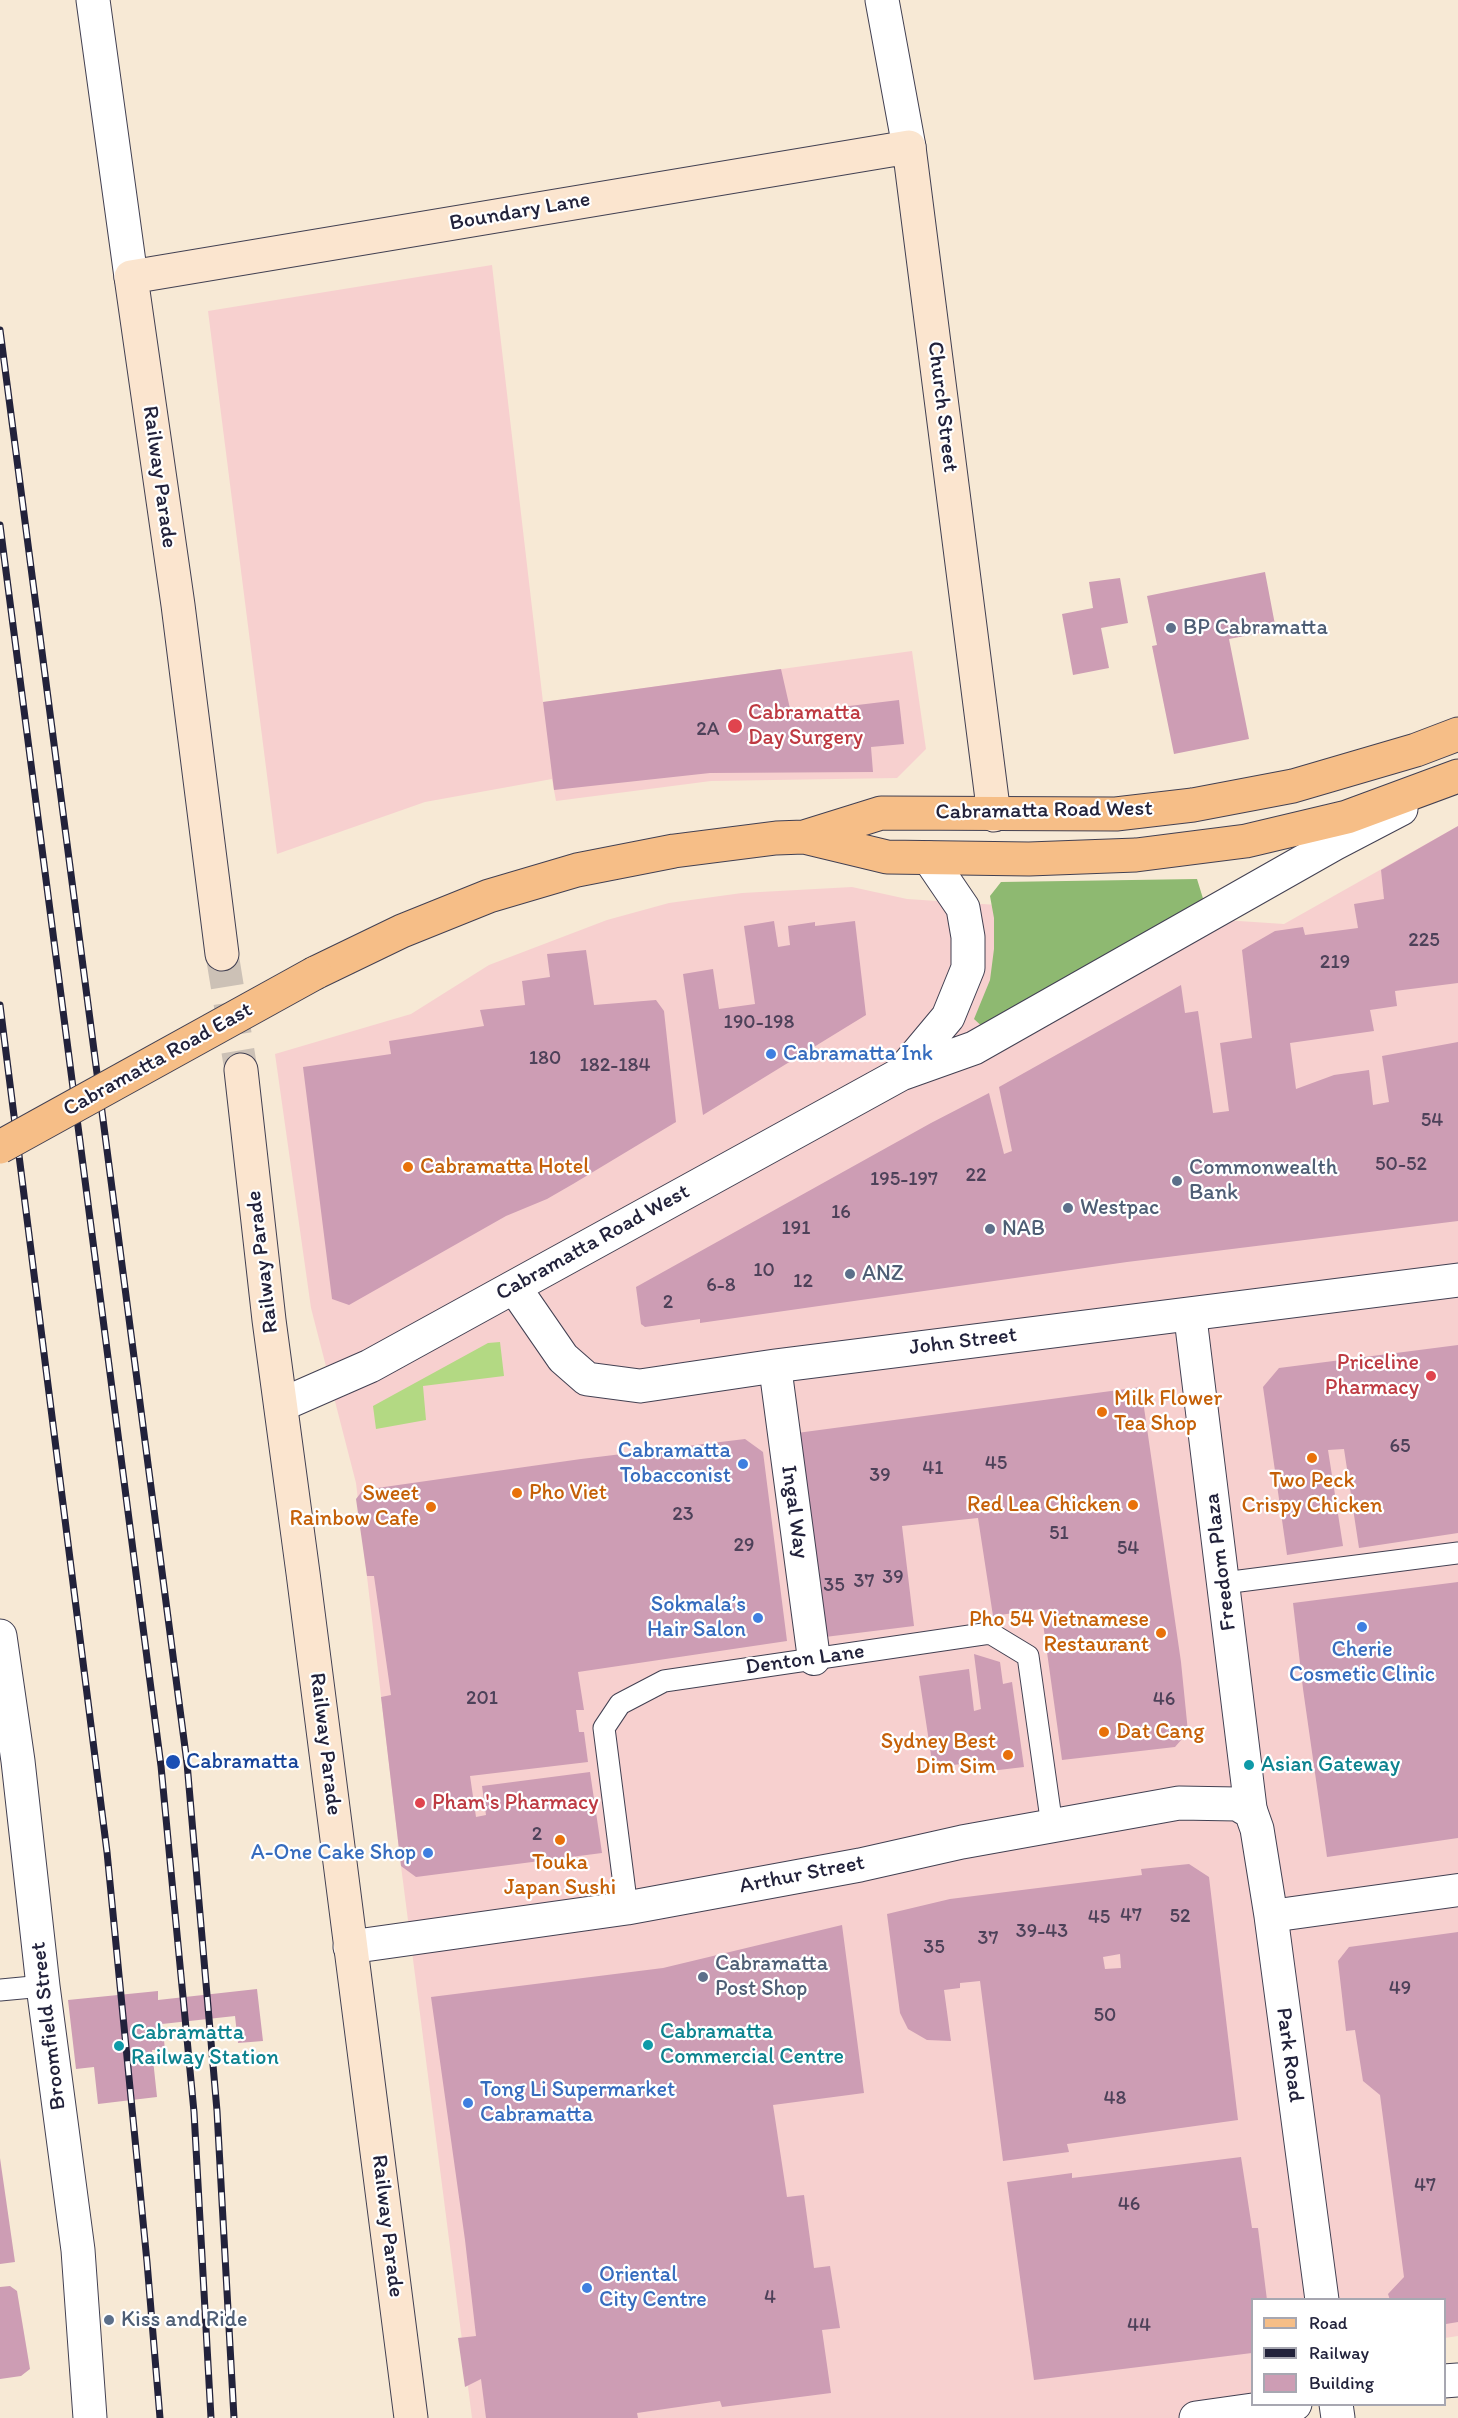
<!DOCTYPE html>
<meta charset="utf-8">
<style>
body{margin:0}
#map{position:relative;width:1458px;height:2418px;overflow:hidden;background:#f7e9d5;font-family:Itim,sans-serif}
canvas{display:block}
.legend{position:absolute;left:1251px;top:2298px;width:195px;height:108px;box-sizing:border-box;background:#fff;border:2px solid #a7a7b1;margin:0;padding:8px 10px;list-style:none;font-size:18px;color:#22223b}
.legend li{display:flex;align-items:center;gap:12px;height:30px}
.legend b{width:30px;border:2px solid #a7a7b1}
</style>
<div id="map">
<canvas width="1458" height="2418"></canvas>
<ul class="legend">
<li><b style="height:8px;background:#f6be87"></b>Road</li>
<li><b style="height:8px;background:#22223b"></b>Railway</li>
<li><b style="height:16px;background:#cd9db4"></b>Building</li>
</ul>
</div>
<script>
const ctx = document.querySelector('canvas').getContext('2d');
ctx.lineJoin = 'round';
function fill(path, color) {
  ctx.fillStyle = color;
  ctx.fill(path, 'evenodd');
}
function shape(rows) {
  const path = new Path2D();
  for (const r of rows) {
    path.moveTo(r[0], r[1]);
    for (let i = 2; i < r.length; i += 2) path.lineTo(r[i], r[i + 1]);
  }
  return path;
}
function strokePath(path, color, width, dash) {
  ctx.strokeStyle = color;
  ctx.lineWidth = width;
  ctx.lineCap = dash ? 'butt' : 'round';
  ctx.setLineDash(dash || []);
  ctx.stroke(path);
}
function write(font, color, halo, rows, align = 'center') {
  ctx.font = font + ' Itim,sans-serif';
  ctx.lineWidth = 4.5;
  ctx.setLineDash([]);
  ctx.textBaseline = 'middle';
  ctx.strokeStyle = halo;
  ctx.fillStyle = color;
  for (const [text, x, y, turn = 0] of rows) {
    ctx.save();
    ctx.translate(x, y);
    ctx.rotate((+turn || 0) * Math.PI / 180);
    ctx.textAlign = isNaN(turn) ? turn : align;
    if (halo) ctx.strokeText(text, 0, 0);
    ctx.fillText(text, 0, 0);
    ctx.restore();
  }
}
fill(shape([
 [492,265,543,702,912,651,926,749,897,778,711,781,556,801,552,779,425,802,277,854,208,311],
 [1458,826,1458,2336,1445,2338,1444,2300,1252,2300,1252,2404,1280,2418,472,2418,401,1866,356,1483,311,1308,275,1054,411,1014,489,965,607,920,669,903,742,893,852,887,907,899,1284,924]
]), '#f7d0cf');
fill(shape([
 [500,1342,504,1376,423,1386,426,1420,376,1429,373,1406,488,1343]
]), '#b3d983');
fill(shape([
 [1197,879,1205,905,986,1030,974,1019,990,980,994,949,994,918,990,896,1001,882]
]), '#8eb971');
fill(shape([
 [1265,572,1276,630,1229,639,1249,739,1174,754,1152,646,1157,645,1147,596],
 [1120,578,1128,623,1101,628,1109,668,1073,675,1062,614,1093,608,1089,582],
 [781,669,791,713,899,700,904,744,871,747,873,772,710,773,554,790,543,702],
 [1458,826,1458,983,1395,991,1397,1006,1370,1010,1374,1031,1290,1043,1296,1089,1334,1075,1369,1070,1373,1105,1389,1102,1382,1056,1458,1042,1458,1221,1127,1262,700,1323,700,1319,645,1327,641,1324,636,1287,931,1123,989,1093,1004,1154,1012,1151,999,1087,1181,985,1185,1013,1198,1011,1213,1113,1229,1111,1220,1043,1252,1038,1242,950,1275,931,1303,927,1305,935,1358,928,1354,904,1384,899,1381,870],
 [774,921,778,947,790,945,788,926,815,922,815,926,855,921,866,1015,703,1115,683,974,713,969,719,1009,755,1004,744,926],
 [586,950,594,1005,656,1000,664,1011,676,1122,573,1184,547,1199,506,1216,349,1305,332,1299,303,1067,391,1054,389,1041,484,1026,480,1010,525,1005,522,981,550,977,547,954],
 [1458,1345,1458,1533,1359,1548,1344,1449,1328,1450,1343,1546,1287,1555,1263,1387,1279,1368],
 [1141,1387,1181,1662,1188,1732,1175,1747,1062,1760,1041,1609,993,1616,978,1518,902,1526,914,1626,825,1637,797,1433],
 [745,1439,763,1452,787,1641,578,1672,584,1710,576,1710,579,1732,584,1732,588,1762,470,1776,476,1817,486,1815,482,1786,590,1772,602,1853,416,1877,401,1866,381,1697,391,1695,374,1576,367,1576,356,1499,363,1490,581,1459],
 [1458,1582,1458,1838,1327,1857,1303,1689,1293,1603],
 [974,1654,1000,1662,1003,1684,1012,1682,1024,1767,990,1771,988,1760,933,1768,919,1676,969,1669,974,1711,981,1709],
 [1189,1864,1209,1877,1238,2120,1067,2144,1069,2152,1003,2161,980,1981,960,1983,960,1988,944,1990,951,2041,927,2040,908,2029,900,2013,887,1914,950,1899,1142,1875,1141,1869],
 [1120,1954,1121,1968,1105,1969,1103,1957],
 [842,1925,864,2093,773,2105,787,2197,804,2195,814,2268,830,2266,840,2328,822,2330,831,2393,722,2407,720,2401,637,2413,638,2418,486,2418,481,2379,465,2387,458,2338,476,2336,465,2240,431,1997,663,1968],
 [1458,1932,1458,2322,1446,2324,1444,2300,1390,2300,1388,2294,1404,2277,1380,2095,1363,2081,1355,2030,1346,2031,1338,1961,1349,1947],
 [257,1989,263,2041,238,2043,235,2016,162,2024,165,2049,152,2050,157,2097,98,2104,94,2067,76,2069,68,2000,158,1991,158,2000],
 [1241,2157,1252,2228,1258,2228,1267,2300,1252,2300,1252,2353,1034,2380,1007,2182,1072,2173,1072,2178],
 [0,2158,15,2262,0,2264],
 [10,2286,17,2291,30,2369,21,2376,0,2379,0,2287]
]), '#cd9db4');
strokePath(shape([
 [222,954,241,1070]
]), '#ccc1b6', 33, [33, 16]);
const service = shape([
 [1224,1583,1458,1553],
 [627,1908,604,1728,620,1704,664,1681,990,1633,1028,1656,1052,1826],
 [0,1990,43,1986]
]);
const pedestrian = shape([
 [1190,1314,1251,1812],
 [775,1366,814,1659],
 [1271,1916,1458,1890]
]);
const minor = shape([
 [882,0,909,147],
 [902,1072,948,1017,968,968,968,937,963,908,929,858],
 [514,1287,563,1358,587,1379,640,1386,775,1366,1458,1280],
 [281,1405,370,1366,901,1074,974,1048,1334,844,1401,809],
 [350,1947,627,1908,860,1865,962,1842,1179,1803,1237,1804,1251,1812,1257,1829,1271,1916,1322,2300],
 [1444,2381,1458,2380],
 [1336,2404,1338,2418],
 [1196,2418,1295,2404]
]);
const tertiary = shape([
 [93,0,131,277],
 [0,1636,18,1761,43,1986,78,2250,90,2418]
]);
const secondary = shape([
 [222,954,178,605,131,277,909,147,994,815],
 [241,1070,269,1320,303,1573,411,2418]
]);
const primary = shape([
 [804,837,887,857,1029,859,1136,855,1246,841,1347,817,1458,776],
 [315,973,402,931,489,896,577,870,674,851,776,838,804,837,881,813,1116,814,1193,805,1293,786,1416,750,1458,734]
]);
strokePath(service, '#424052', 23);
strokePath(pedestrian, '#424052', 34);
strokePath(minor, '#424052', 35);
strokePath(tertiary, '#424052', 35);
strokePath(secondary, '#424052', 35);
strokePath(primary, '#424052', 35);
strokePath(service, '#fff', 21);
strokePath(pedestrian, '#fff', 32);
strokePath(minor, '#fff', 33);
strokePath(tertiary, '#fff', 33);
strokePath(secondary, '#fbe5cf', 33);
strokePath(primary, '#f6be87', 33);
const rail = shape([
 [0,330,187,1763,217,2111,234,2418],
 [0,525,161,1766,194,2112,211,2418],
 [0,1005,107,1852,147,2262,160,2418]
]);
strokePath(rail, '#22223b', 7);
strokePath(rail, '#fff', 4.5, [14]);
const primaryBridge = shape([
 [0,1147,315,973]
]);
strokePath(primaryBridge, '#424052', 35, []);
strokePath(primaryBridge, '#f6be87', 33);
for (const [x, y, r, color] of [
 [1171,628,6,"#5c6f8a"],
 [735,726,8,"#e0444e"],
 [771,1054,6,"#3f7fe0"],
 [408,1167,6,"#e8710a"],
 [1177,1181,6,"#5c6f8a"],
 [1068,1208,6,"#5c6f8a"],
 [990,1229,6,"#5c6f8a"],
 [850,1274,6,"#5c6f8a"],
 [1431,1376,6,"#e0444e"],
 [1102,1412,6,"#e8710a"],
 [1312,1458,6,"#e8710a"],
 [743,1464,6,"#3f7fe0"],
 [517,1493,6,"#e8710a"],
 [1133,1505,6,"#e8710a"],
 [431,1507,6,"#e8710a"],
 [758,1618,6,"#3f7fe0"],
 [1362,1627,6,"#3f7fe0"],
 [1161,1633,6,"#e8710a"],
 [1104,1732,6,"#e8710a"],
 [1008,1755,6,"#e8710a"],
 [173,1762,8,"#1a4fb4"],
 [1249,1765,6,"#0f9aa8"],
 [420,1803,6,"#e0444e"],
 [560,1840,6,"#e8710a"],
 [428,1853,6,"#3f7fe0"],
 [703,1977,6,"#5c6f8a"],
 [648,2045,6,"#0f9aa8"],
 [119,2046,6,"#0f9aa8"],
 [468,2103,6,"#3f7fe0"],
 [587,2288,6,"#3f7fe0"],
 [109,2320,6,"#5c6f8a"]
]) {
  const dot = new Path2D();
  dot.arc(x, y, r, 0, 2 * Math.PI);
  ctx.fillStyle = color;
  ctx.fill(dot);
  strokePath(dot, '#fff', 2);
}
write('20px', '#4d4159', null, [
 ["2A",708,730],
 ["225",1424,941],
 ["219",1335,963],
 ["190-198",759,1023],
 ["180",545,1059],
 ["182-184",615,1066],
 ["54",1432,1121],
 ["50-52",1401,1165],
 ["22",976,1176],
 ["195-197",904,1180],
 ["16",841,1213],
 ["191",796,1229],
 ["10",764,1271],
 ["12",803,1282],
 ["6-8",721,1286],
 ["2",668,1303],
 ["65",1400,1447],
 ["45",996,1464],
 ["41",933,1469],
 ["39",880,1476],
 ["23",683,1515],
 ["51",1059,1534],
 ["29",744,1546],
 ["54",1128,1549],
 ["39",893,1578],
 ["37",864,1582],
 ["35",834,1586],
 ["201",482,1699],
 ["46",1164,1700],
 ["2",537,1835],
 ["47",1131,1916],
 ["52",1180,1917],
 ["45",1099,1918],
 ["39-43",1042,1932],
 ["37",988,1939],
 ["35",934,1948],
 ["49",1400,1989],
 ["50",1105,2016],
 ["48",1115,2099],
 ["47",1425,2186],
 ["46",1129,2205],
 ["4",770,2298],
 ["44",1139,2326]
]);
write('22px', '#22223b', '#fff', [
 ["Boundary Lane",520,212,-10],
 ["Church Street",942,407,83],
 ["Railway Parade",159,477,82],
 ["Cabramatta Road West",1044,811,-1],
 ["Cabramatta Road East",158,1060,-29],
 ["Cabramatta Road West",593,1243,-29],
 ["Railway Parade",263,1262,-97],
 ["John Street",963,1342,-7],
 ["Ingal Way",794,1512,82],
 ["Freedom Plaza",1221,1562,-97],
 ["Denton Lane",805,1660,-8],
 ["Railway Parade",325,1744,83],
 ["Arthur Street",802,1875,-11],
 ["Broomfield Street",49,2026,-97],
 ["Park Road",1289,2055,82],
 ["Railway Parade",387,2226,83]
]);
write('22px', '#4e5e75', '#fff', [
 ["BP Cabramatta",1183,628],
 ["Commonwealth",1189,1168],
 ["Bank",1189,1193],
 ["Westpac",1080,1208],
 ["NAB",1002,1229],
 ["ANZ",862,1274],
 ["Cabramatta",715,1964],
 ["Post Shop",715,1989],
 ["Kiss and Ride",121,2320]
], 'left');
write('22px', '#be3a42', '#fff', [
 ["Cabramatta",748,713],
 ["Day Surgery",748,738],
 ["Priceline",1419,1363,"right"],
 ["Pharmacy",1419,1388,"right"],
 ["Pham's Pharmacy",432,1803]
], 'left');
write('22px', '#366cbe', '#fff', [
 ["Cabramatta Ink",783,1054],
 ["Cabramatta",731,1451,"right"],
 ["Tobacconist",731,1476,"right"],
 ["Sokmala’s",746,1605,"right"],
 ["Hair Salon",746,1630,"right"],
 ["Cherie",1362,1650,"center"],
 ["Cosmetic Clinic",1362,1675,"center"],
 ["A-One Cake Shop",416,1853,"right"],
 ["Tong Li Supermarket",480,2090],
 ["Cabramatta",480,2115],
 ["Oriental",599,2275],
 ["City Centre",599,2300]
], 'left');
write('22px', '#c56008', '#fff', [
 ["Cabramatta Hotel",420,1167],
 ["Milk Flower",1114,1399],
 ["Tea Shop",1114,1424],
 ["Two Peck",1312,1481,"center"],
 ["Crispy Chicken",1312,1506,"center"],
 ["Pho Viet",529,1493],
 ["Sweet",419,1494,"right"],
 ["Rainbow Cafe",419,1519,"right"],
 ["Red Lea Chicken",1121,1505,"right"],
 ["Pho 54 Vietnamese",1149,1620,"right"],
 ["Restaurant",1149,1645,"right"],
 ["Dat Cang",1116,1732],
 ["Sydney Best",996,1742,"right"],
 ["Dim Sim",996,1767,"right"],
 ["Touka",560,1863,"center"],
 ["Japan Sushi",560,1888,"center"]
], 'left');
write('22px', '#164399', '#fff', [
 ["Cabramatta",186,1762]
], 'left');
write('22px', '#0d838f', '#fff', [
 ["Asian Gateway",1261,1765],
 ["Cabramatta",660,2032],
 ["Commercial Centre",660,2057],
 ["Cabramatta",131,2033],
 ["Railway Station",131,2058]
], 'left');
</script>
